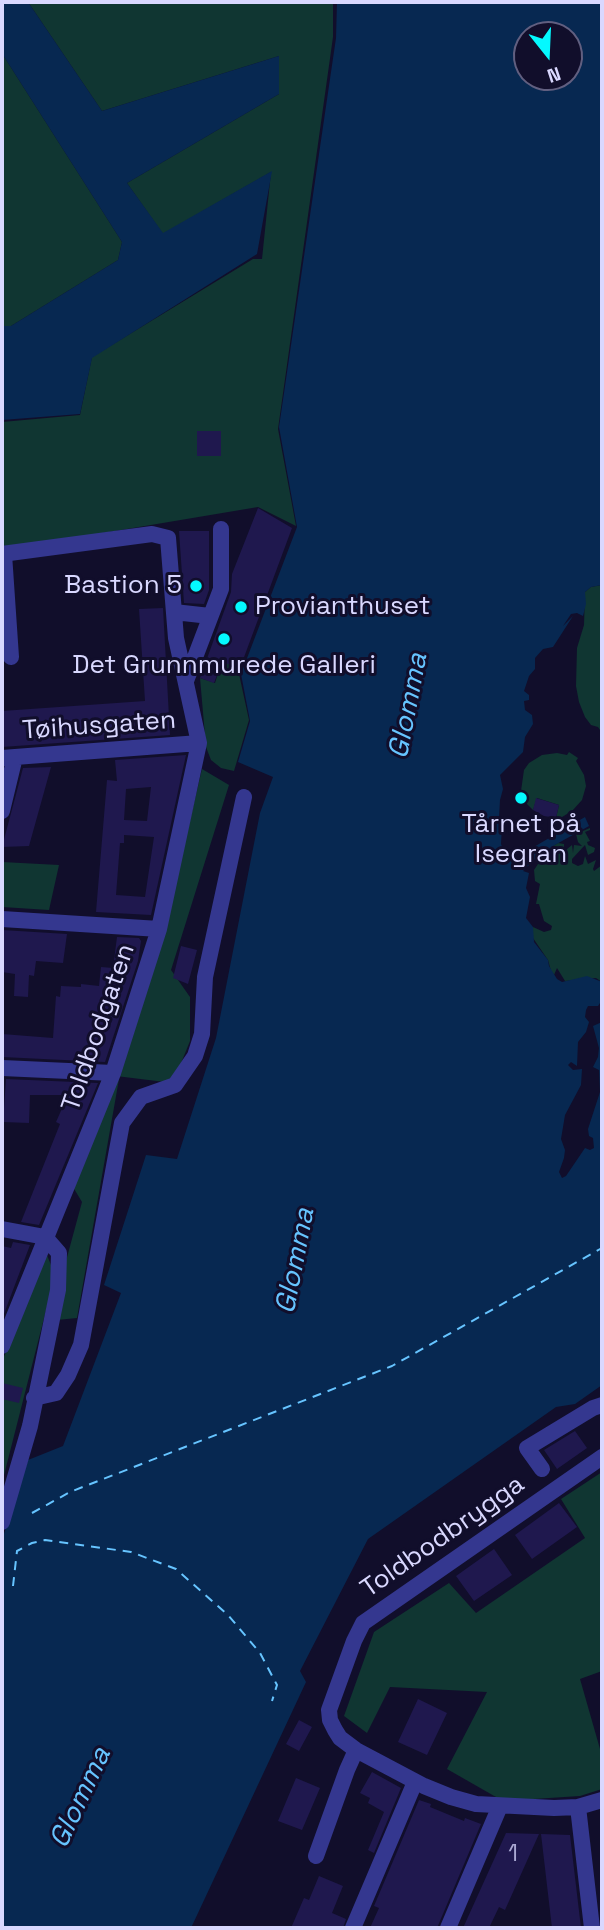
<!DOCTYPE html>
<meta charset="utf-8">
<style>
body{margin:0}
#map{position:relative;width:604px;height:1930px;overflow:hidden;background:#110e2b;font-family:"Space Grotesk",sans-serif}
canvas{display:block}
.frame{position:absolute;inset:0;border:4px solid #d9d8ff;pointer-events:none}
.north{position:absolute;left:513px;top:21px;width:70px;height:70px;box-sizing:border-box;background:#110e2b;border:2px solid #615f80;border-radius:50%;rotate:162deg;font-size:19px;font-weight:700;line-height:28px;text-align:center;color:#d9d8ff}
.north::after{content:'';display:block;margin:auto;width:24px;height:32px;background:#04f9ff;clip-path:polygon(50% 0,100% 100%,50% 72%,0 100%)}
</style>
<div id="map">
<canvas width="604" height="1930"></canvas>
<div class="frame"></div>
<div class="north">N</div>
</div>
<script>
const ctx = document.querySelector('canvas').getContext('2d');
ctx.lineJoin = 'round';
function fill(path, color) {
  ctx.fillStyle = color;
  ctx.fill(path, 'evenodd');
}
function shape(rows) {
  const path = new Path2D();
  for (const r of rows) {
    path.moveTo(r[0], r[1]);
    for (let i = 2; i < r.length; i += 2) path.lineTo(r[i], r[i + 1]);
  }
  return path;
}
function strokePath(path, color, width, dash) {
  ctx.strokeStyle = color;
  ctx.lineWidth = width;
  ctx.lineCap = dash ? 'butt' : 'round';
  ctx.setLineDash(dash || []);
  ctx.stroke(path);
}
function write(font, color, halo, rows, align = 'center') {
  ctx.font = font + ' "Space Grotesk",sans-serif';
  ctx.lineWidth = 6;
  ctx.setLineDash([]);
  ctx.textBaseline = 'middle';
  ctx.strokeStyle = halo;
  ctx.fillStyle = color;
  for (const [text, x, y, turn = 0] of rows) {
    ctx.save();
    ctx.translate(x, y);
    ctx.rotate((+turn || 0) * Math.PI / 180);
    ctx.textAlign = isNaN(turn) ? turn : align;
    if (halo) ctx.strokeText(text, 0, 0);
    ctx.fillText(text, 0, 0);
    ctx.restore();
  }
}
fill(shape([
 [28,2,333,2,333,37,278,429,296,526,258,507,2,550,2,422,80,415,92,357,253,259,262,259,271,172,163,234,127,183,279,94,279,56,102,111],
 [3,55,122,242,118,260,11,326,2,326],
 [602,585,602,733,598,727,591,725,585,717,579,702,576,686,577,648,584,625,585,592,591,587],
 [222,661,242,668,239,674,249,720,234,771,221,768,211,760,206,747,200,678,215,683],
 [569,752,578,758,576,761,584,775,586,786,582,800,572,811,562,817,556,818,559,805,537,798,533,810,525,802,521,791,524,770,529,763,542,755,557,753,567,755],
 [202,769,229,785,171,970,190,997,190,1041,173,1083,116,1076,164,931],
 [590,828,590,830,585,832,590,841,587,842,588,845,595,848,594,852,588,855,585,845,572,859,572,863,578,866,583,864,585,856,588,864,596,860,593,869,594,871,602,865,602,982,596,978,565,981,557,968,554,975,551,971,548,960,533,938,533,927,544,932,551,930,552,926,544,921,539,904,536,904,540,884,535,881,534,870,540,861,555,848,553,846,558,843,564,844,564,849,566,850,572,845,573,853,574,845,582,846,578,842,576,834],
 [2,862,59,865,49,910,2,907],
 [115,1078,119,1079,77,1318,57,1320,66,1261,82,1202,73,1187],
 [47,1255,55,1275,2,1483,2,1361],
 [602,1472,602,1671,580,1679,602,1756,602,1789,580,1796,503,1801,447,1769,487,1692,390,1687,367,1733,344,1716,374,1632,449,1583,476,1613,585,1538,561,1499]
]), '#103632');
fill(shape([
 [2,2,28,2,102,111,279,56,279,94,127,183,163,233,272,171,257,254,92,358,80,414,2,420,2,326,11,326,118,260,122,242,3,55,2,56],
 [337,2,602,2,602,585,591,587,585,592,586,604,583,616,577,613,571,614,563,626,573,616,553,647,543,649,535,658,535,669,529,676,524,691,529,695,529,700,524,701,525,710,532,715,533,724,525,737,523,752,500,775,503,789,500,800,499,818,502,825,501,844,504,852,519,860,527,851,585,817,589,826,553,846,535,859,523,871,529,873,526,888,530,897,526,918,533,927,534,942,548,960,549,966,557,979,562,982,587,976,602,982,602,1000,598,1006,588,1006,586,1010,585,1017,589,1022,586,1032,578,1042,577,1066,571,1062,568,1065,573,1070,582,1069,581,1085,565,1115,561,1139,565,1150,564,1158,559,1172,562,1178,566,1176,585,1148,590,1150,594,1148,593,1138,589,1136,588,1129,600,1092,599,1070,593,1067,598,1057,599,1048,593,1026,602,1022,602,1385,575,1404,556,1407,368,1539,300,1671,306,1682,191,1928,2,1928,2,1540,28,1460,63,1446,121,1293,104,1285,146,1155,177,1159,216,1038,260,813,273,777,238,762,250,721,241,674,297,527,279,427,336,38],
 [527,35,569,35,569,77,527,77]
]), '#072851');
strokePath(shape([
 [32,1513,70,1492,392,1366,602,1248],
 [13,1586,17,1551,32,1543,45,1540,131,1552,176,1569,228,1615,260,1653,277,1685,272,1701]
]), '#66c4ff', 2, [9, 7]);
fill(shape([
 [197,431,221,431,221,456,197,456],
 [258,508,292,528,240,668,222,662,214,683,200,678,231,592,232,574],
 [179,531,209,531,209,590,204,604,184,603],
 [163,608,170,735,2,747,2,711,145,701,139,609],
 [186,755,151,915,96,912,107,780,117,781,115,760],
 [151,787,147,821,124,820,126,789],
 [124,835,154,837,145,897,116,895,120,843,124,843],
 [51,767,29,846,2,847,23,768],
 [536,798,559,805,556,818,544,816,533,810],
 [2,930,67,934,63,963,36,961,34,976,29,975,28,997,14,996,15,974,2,972],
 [117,937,139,938,141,941,138,961,105,1062,2,1057,2,1034,53,1038,56,996,60,997,61,986,81,987,81,984,99,986,101,967,113,968],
 [181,946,197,950,188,984,173,978],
 [6,1079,98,1083,39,1225,21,1222,60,1124,56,1122,68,1095,30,1095,29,1123,3,1122],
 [13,1242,30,1245,2,1319,2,1246,11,1248],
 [2,1383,23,1388,19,1403,2,1399],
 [575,1431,587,1448,557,1469,544,1450],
 [559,1503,577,1527,532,1559,515,1535],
 [494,1549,512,1575,474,1601,456,1576],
 [418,1699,447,1713,427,1755,398,1742],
 [299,1720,312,1727,299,1751,286,1744],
 [372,1772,401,1788,374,1853,368,1850,384,1812,368,1803,370,1798,360,1793],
 [296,1778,320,1788,302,1830,278,1821],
 [419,1800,431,1804,430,1807,464,1821,465,1818,481,1824,437,1928,370,1928,379,1908,374,1906],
 [506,1833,539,1834,505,1910,499,1907,489,1928,463,1928],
 [541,1834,570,1835,581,1928,552,1928],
 [319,1876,343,1886,332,1913,346,1919,343,1928,291,1928,304,1898,309,1900]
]), '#1f184e');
strokePath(shape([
 [2,554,152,534,168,538,176,638,199,743,159,929,113,1073,2,1346],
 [4,554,11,657],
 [174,612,210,616],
 [186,681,221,589,221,529],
 [2,758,199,743],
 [2,811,15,757],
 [2,919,159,929],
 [2,1068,113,1073],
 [2,1229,45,1237],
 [34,1398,56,1393,68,1375,81,1345,122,1123,141,1097,175,1085,195,1056,202,1034,205,977,244,797],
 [602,1457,363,1623,354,1641,329,1710,330,1720,335,1730,340,1738,356,1750,424,1786,451,1797,476,1804,554,1808,578,1807,602,1800],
 [542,1469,527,1448,593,1408,602,1405],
 [2,1522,30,1426,58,1290,59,1253,45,1237],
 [578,1807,592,1928],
 [316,1856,347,1770,356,1750],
 [353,1928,415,1782],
 [448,1928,500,1806]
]), '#34378f', 16);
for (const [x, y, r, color] of [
 [196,586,7,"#04f9ff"],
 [241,607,7,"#04f9ff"],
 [224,639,7,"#04f9ff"],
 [521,798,7,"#04f9ff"]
]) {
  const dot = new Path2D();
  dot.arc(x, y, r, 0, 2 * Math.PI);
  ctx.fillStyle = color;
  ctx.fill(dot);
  strokePath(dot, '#110e2b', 2.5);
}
write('23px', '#aaa8d3', null, [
 ["1",513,1855]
]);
write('26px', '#d9d8ff', '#110e2b', [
 ["Bastion 5",182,586,"right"],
 ["Provianthuset",255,607,"left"],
 ["Det Grunnmurede Galleri",224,666],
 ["Tårnet på",521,825],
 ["Isegran",521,855]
]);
write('26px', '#d9d8ff', '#110e2b', [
 ["Tøihusgaten",99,726,-4],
 ["Toldbodgaten",99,1028,-71],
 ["Toldbodbrygga",443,1537,-35]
]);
write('italic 28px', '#66c4ff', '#110e2b', [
 ["Glomma",409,706,-79],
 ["Glomma",296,1261,-79],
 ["Glomma",81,1798,-65]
]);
</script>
